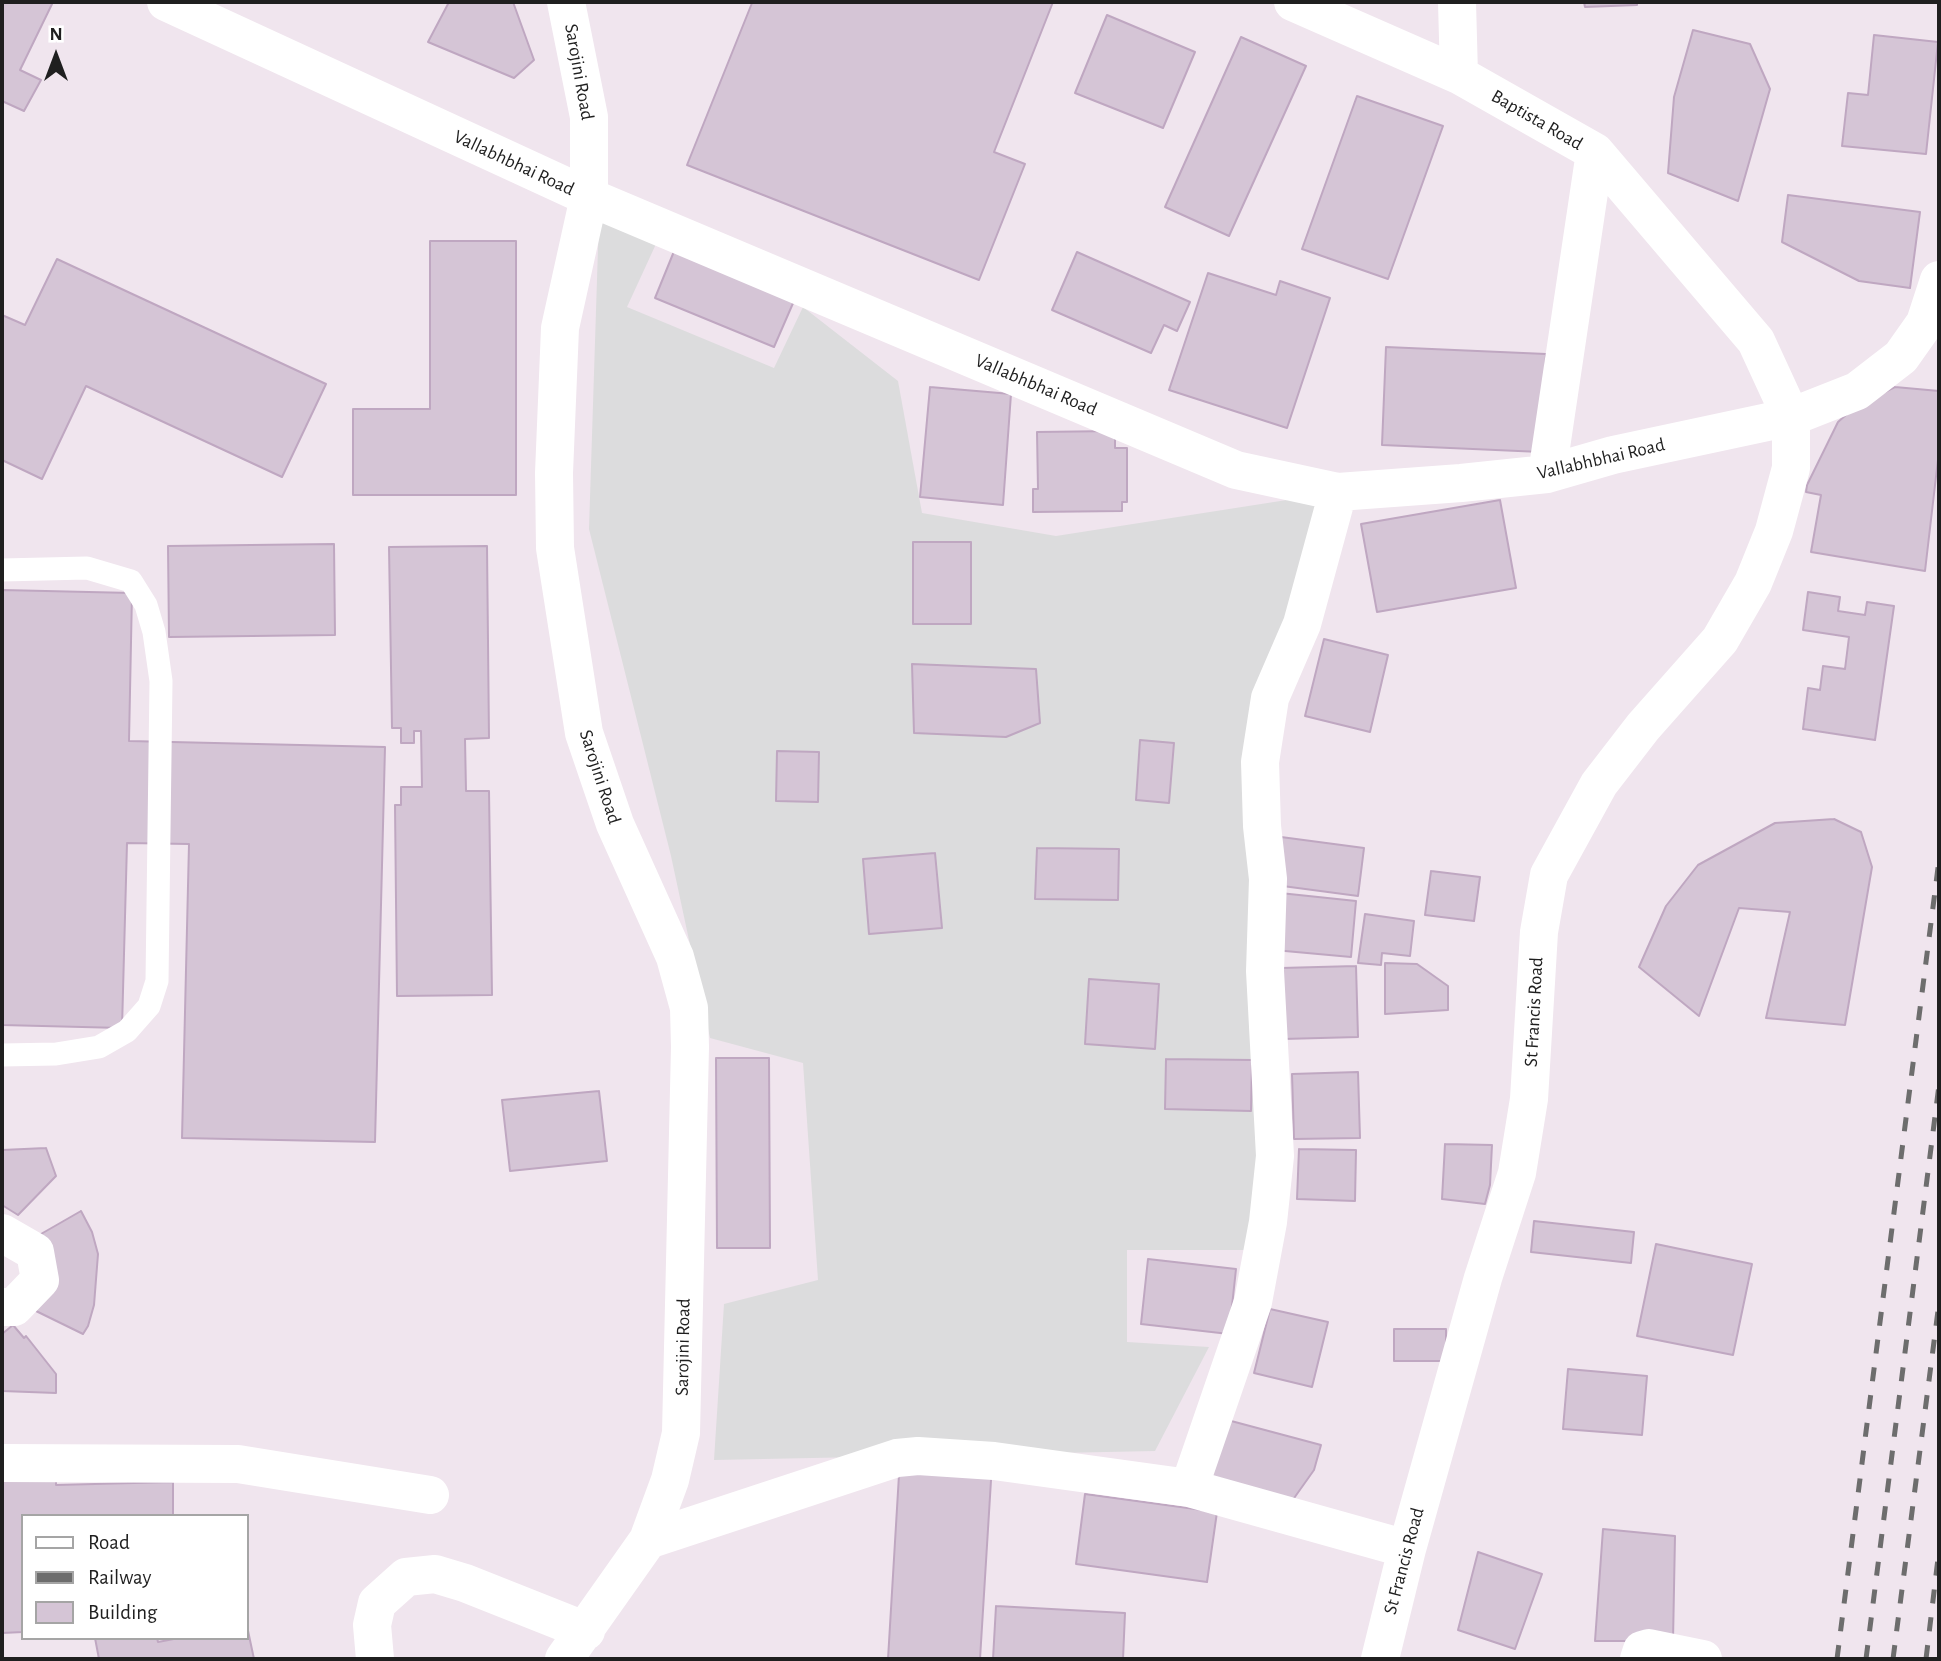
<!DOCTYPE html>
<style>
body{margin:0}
#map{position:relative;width:1941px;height:1661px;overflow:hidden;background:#f0e5ee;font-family:"Alegreya Sans",sans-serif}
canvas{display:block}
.frame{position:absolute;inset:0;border:4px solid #1f1f1f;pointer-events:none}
.legend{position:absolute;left:21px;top:1514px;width:228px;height:126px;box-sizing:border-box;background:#fff;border:2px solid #a5a5a5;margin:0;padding:9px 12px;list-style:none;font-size:21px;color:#1f1f1f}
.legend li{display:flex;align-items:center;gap:14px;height:35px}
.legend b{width:35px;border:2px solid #a5a5a5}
.north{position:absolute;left:21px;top:21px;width:70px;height:70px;-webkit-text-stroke:5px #fff;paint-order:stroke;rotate:0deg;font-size:19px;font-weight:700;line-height:28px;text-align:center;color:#1f1f1f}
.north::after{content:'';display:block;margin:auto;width:24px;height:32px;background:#1f1f1f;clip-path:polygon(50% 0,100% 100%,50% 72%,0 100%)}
</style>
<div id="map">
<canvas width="1941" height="1661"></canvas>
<div class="frame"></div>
<ul class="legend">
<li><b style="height:9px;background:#fff"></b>Road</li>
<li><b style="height:9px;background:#6d6d6d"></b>Railway</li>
<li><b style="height:19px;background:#d5c5d6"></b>Building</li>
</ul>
<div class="north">N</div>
</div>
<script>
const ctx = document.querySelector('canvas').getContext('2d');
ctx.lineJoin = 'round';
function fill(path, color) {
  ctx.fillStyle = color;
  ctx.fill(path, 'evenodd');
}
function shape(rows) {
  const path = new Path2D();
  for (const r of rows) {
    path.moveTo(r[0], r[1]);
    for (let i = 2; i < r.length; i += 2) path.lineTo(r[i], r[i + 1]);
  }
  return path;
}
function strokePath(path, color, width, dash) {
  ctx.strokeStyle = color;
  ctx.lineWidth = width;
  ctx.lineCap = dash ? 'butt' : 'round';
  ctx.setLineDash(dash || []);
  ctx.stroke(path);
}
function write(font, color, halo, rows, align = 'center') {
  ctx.font = font + ' "Alegreya Sans",sans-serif';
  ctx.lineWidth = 5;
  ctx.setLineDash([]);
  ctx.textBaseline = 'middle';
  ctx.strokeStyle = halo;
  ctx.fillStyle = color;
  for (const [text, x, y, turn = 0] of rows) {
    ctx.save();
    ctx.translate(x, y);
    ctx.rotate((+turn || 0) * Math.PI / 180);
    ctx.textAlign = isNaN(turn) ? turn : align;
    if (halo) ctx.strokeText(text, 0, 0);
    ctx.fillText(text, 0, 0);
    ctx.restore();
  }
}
fill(shape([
 [599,217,656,244,627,307,774,368,803,307,898,381,922,513,1056,536,1338,492,1260,774,1263,1250,1127,1250,1127,1342,1209,1347,1155,1451,714,1460,724,1304,818,1280,803,1063,710,1038,671,856,589,529]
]), '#dcdcdd');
const building = shape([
 [2,2,53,2,20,70,41,80,24,111,2,101,2,2],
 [446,2,513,2,534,60,514,78,428,42,448,4,446,2],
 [749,2,1053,2,994,152,1025,164,979,280,687,165,752,3,749,2],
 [1584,2,1637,2,1637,5,1585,7,1584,2],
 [1107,15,1195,52,1163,128,1075,93,1107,15],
 [1693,30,1750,44,1770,89,1738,201,1668,173,1674,97,1693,30],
 [1874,35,1938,42,1926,154,1842,146,1848,93,1868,95,1874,35],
 [1241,37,1306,66,1229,236,1165,207,1241,37],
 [1357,96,1443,126,1388,279,1302,249,1357,96],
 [1788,195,1920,212,1910,288,1859,281,1782,242,1788,195],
 [430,241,516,241,516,495,353,495,353,409,430,409,430,241],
 [677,244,797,294,774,347,655,298,677,244],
 [1077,252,1190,302,1177,331,1164,325,1151,353,1052,310,1077,252],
 [57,259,326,384,282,477,86,386,42,479,2,460,2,315,25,325,57,259],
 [1208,273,1276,295,1280,281,1330,298,1287,428,1169,390,1208,273],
 [1386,347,1546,354,1541,452,1382,445,1386,347],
 [930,387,1011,394,1003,505,920,497,930,387],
 [1895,387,1939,391,1939,451,1925,571,1811,552,1821,495,1806,492,1807,485,1838,422,1856,406,1895,387],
 [1115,431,1115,448,1127,448,1127,502,1122,502,1122,511,1033,512,1033,489,1038,489,1037,432,1115,431],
 [1500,500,1516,588,1377,612,1361,524,1500,500],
 [913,542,971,542,971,624,913,624,913,542],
 [334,544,335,635,169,637,168,546,334,544],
 [487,546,489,738,465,739,466,791,489,791,492,995,397,996,395,805,401,805,401,787,422,787,421,731,414,731,414,743,401,743,401,728,392,728,389,547,487,546],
 [2,590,132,593,129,741,385,747,375,1142,182,1138,189,844,127,843,122,1028,2,1025,2,590],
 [1808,592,1840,597,1838,611,1865,615,1867,602,1894,606,1875,740,1803,729,1808,688,1820,690,1823,666,1845,669,1849,637,1803,630,1808,592],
 [1324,639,1388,655,1370,732,1305,716,1324,639],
 [912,664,1036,669,1040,723,1006,737,914,733,912,664],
 [1140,740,1174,743,1169,803,1136,800,1140,740],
 [777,751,819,752,818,802,776,801,777,751],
 [1834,819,1861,832,1872,867,1845,1025,1766,1018,1790,912,1739,908,1699,1016,1639,967,1666,906,1698,865,1775,823,1834,819],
 [1281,837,1364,848,1358,896,1275,885,1281,837],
 [1037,848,1119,849,1118,900,1035,899,1037,848],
 [935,853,942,928,869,934,863,859,935,853],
 [1431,871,1480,877,1474,921,1425,915,1431,871],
 [1280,893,1356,901,1351,957,1274,950,1280,893],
 [1365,914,1414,921,1410,956,1382,953,1381,965,1358,963,1365,914],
 [1385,963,1417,964,1448,986,1448,1010,1385,1014,1385,963],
 [1356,966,1358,1037,1283,1039,1281,968,1356,966],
 [1089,979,1159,984,1155,1049,1085,1044,1089,979],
 [716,1058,769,1058,770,1248,717,1248,716,1058],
 [1166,1059,1252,1060,1251,1111,1165,1109,1166,1059],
 [1358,1072,1360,1138,1294,1139,1292,1074,1358,1072],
 [599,1091,607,1161,510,1171,502,1100,599,1091],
 [1445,1144,1492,1145,1490,1185,1485,1204,1442,1199,1445,1144],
 [46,1148,56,1176,18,1215,2,1205,2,1150,46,1148],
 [1299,1149,1356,1150,1355,1201,1297,1199,1299,1149],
 [81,1211,92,1232,98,1254,94,1305,88,1326,83,1334,36,1311,34,1238,81,1211],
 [1534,1221,1634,1232,1631,1263,1531,1252,1534,1221],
 [1656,1244,1752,1264,1733,1355,1637,1336,1656,1244],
 [1148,1259,1236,1269,1229,1334,1141,1324,1148,1259],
 [1270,1309,1328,1322,1312,1387,1254,1373,1270,1309],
 [13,1325,24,1338,26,1336,56,1374,56,1393,2,1391,2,1334,13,1325],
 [1394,1329,1446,1329,1446,1361,1394,1361,1394,1329],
 [1568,1369,1647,1376,1642,1435,1563,1429,1568,1369],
 [1220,1418,1321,1445,1314,1470,1292,1501,1204,1478,1220,1418],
 [900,1458,992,1464,980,1659,888,1659,900,1458],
 [56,1473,56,1485,173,1482,173,1516,23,1516,23,1632,2,1633,2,1474,56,1473],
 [1085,1494,1217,1512,1207,1582,1076,1564,1085,1494],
 [1603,1529,1675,1536,1673,1641,1595,1641,1603,1529],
 [1478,1552,1542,1574,1515,1649,1458,1630,1478,1552],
 [996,1606,1125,1613,1123,1659,993,1659,996,1606],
 [247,1626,254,1659,99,1659,95,1638,157,1638,158,1642,179,1638,247,1638,247,1626]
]);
fill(building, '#d5c5d6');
strokePath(building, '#bfa7c1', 2);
strokePath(shape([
 [2,570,87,568,131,581,146,605,154,632,161,681,157,981,149,1006,127,1031,99,1047,56,1054,2,1055]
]), '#fff', 23);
strokePath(shape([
 [166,2,589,197,1236,470,1338,492,1461,483,1547,474,1613,455,1791,417,1857,391,1901,357,1925,323,1939,280],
 [1293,2,1459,75,1595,152,1756,341,1791,417,1791,468,1774,531,1753,583,1720,640,1643,727,1599,784,1549,875,1539,932,1529,1099,1517,1173,1483,1278,1407,1549,1380,1659],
 [1457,2,1459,75],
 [1547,474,1595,152],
 [2,1233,35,1252,40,1280,14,1307,2,1307],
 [2,1463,238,1464,430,1495],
 [1189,1488,1253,1302,1268,1222,1275,1156,1265,971,1268,879,1262,826,1260,762,1270,698,1302,624,1338,492],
 [648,1540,897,1458,918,1456,994,1461,1189,1488,1407,1549],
 [375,1659,372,1625,377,1603,406,1577,435,1574,465,1583,586,1631],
 [564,1659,648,1540,670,1480,681,1433,690,1047,689,1008,675,957,615,824,584,733,555,548,554,473,560,328,589,197,589,117,566,2],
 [1639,1659,1642,1650,1649,1648,1703,1659]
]), '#fff', 38);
strokePath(shape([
 [1837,1659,1939,860],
 [1866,1659,1939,1085],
 [1893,1659,1939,1303],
 [1926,1659,1939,1550]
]), '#6d6d6d', 5, [14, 14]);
write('19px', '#1f1f1f', '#fff', [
 ["Sarojini Road",579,72,80],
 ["Baptista Road",1537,120,30],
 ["Vallabhbhai Road",514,163,25],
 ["Vallabhbhai Road",1036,385,23],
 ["Vallabhbhai Road",1601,459,-13],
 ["Sarojini Road",600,777,72],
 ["St Francis Road",1534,1012,-87],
 ["Sarojini Road",683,1347,-89],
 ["St Francis Road",1404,1561,-75]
]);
</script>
